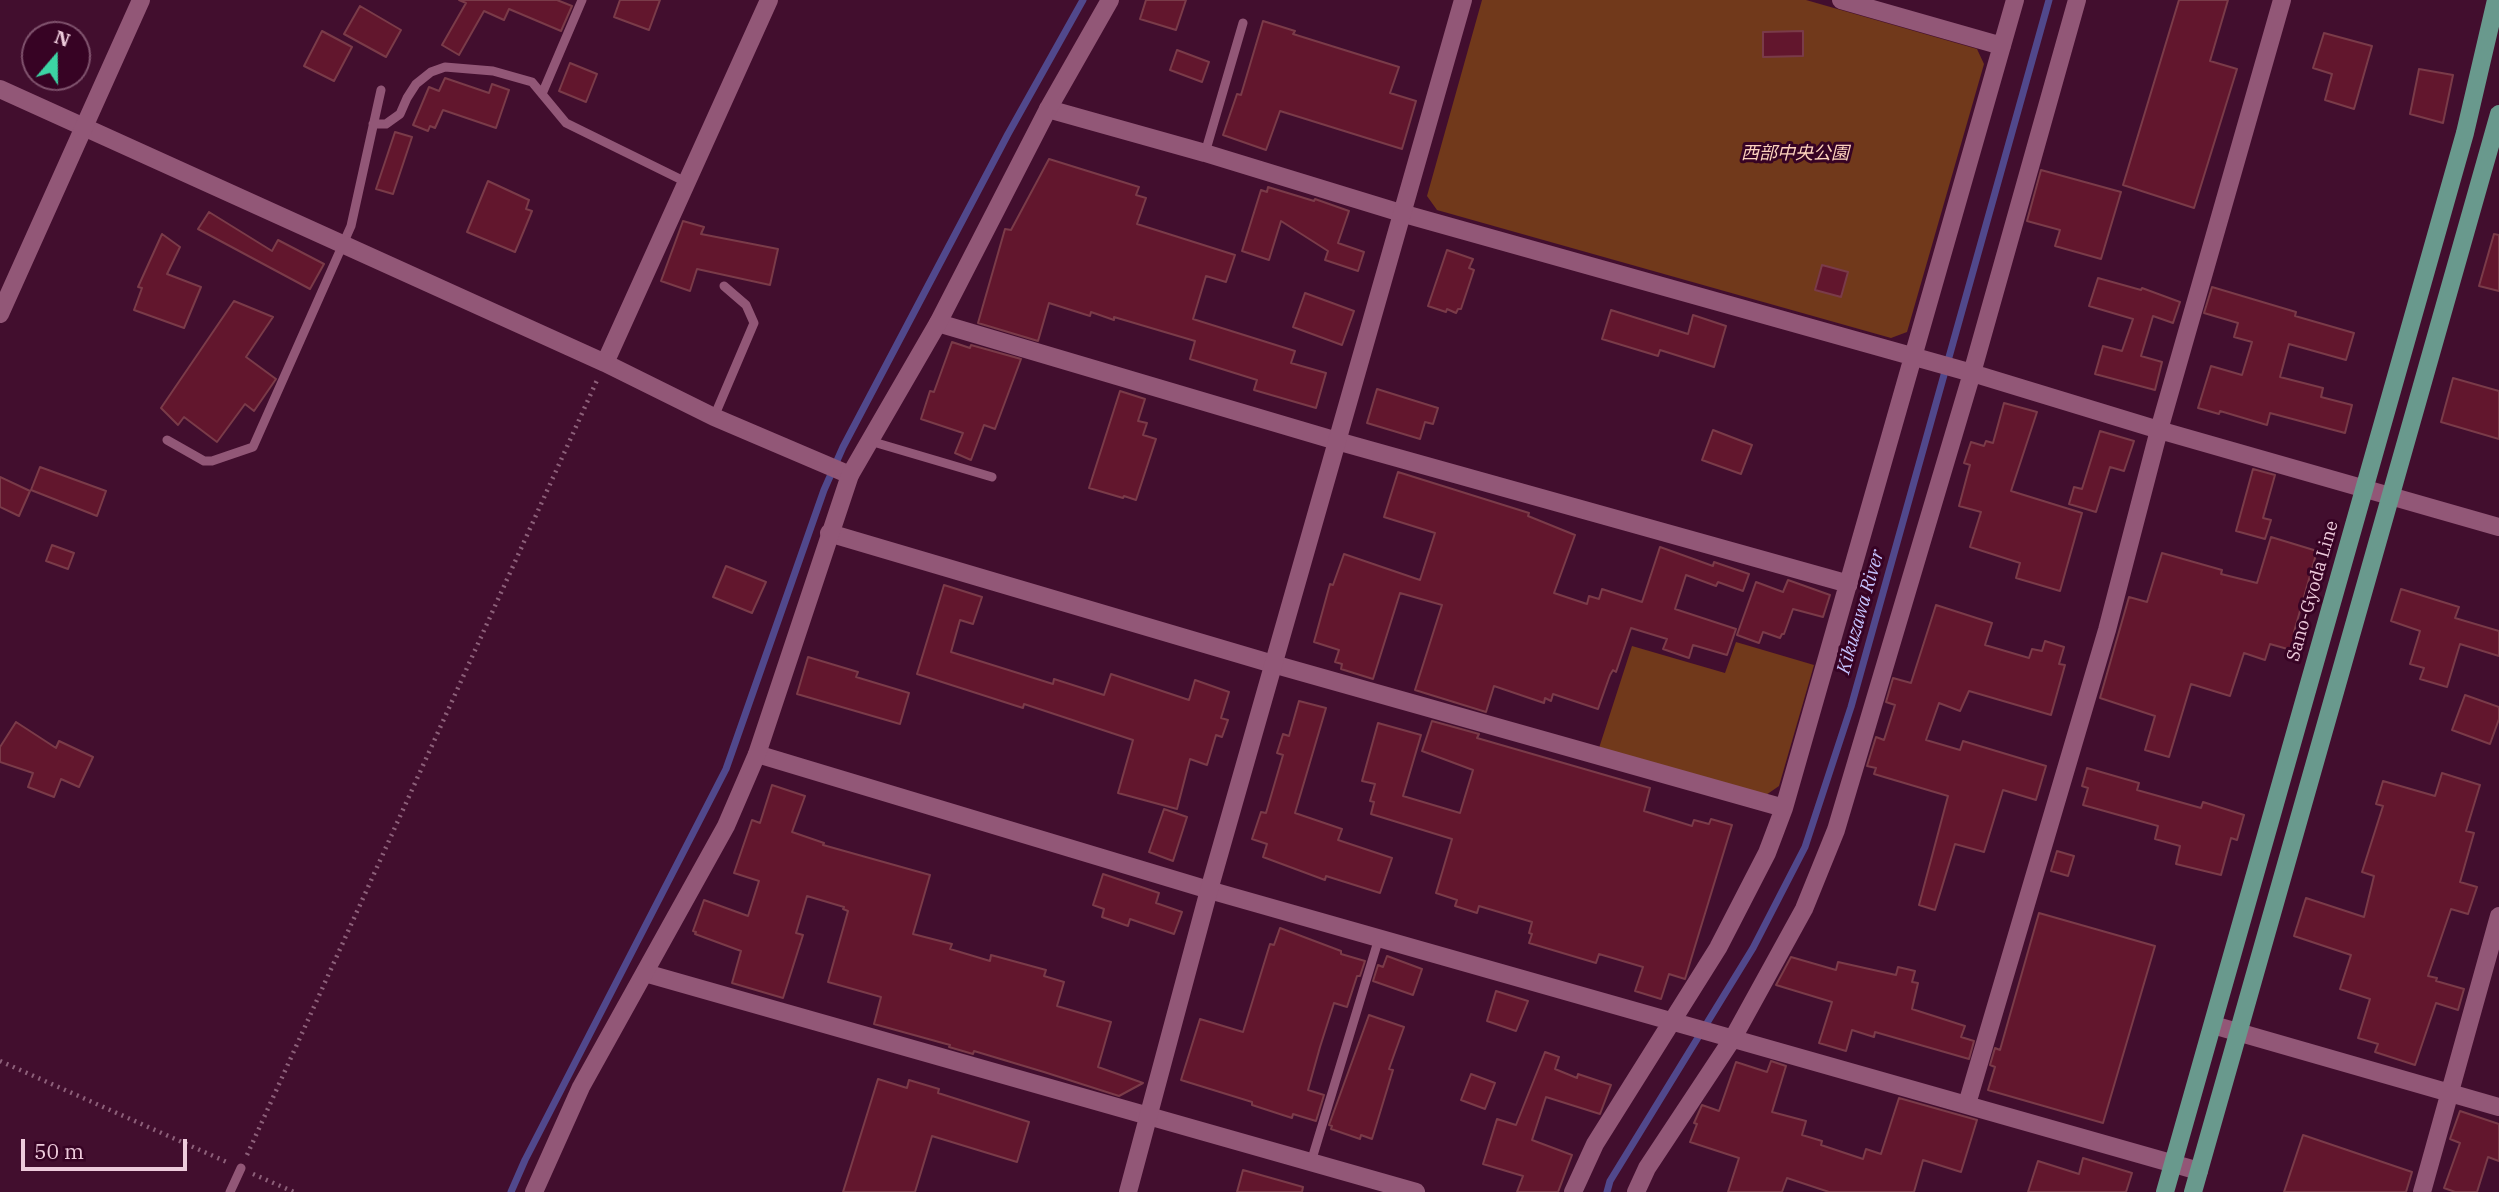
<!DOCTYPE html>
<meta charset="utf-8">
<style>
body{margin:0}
#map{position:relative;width:2499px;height:1192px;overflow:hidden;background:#420e2e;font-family:"IBM Plex Serif",serif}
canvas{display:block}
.north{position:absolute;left:21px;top:21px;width:70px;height:70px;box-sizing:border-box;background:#370324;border:2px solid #80536e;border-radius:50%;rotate:20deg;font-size:19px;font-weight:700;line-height:28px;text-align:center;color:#eecbdc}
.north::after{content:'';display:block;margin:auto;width:24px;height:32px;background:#3cd4a4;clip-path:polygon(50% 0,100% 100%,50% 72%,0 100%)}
.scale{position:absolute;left:21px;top:1139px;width:166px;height:32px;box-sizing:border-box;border:4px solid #eecbdc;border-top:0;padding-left:9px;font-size:21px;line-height:24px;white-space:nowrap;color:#eecbdc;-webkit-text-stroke:5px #370324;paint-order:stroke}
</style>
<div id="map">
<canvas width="2499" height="1192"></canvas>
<div class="north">N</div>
<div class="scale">50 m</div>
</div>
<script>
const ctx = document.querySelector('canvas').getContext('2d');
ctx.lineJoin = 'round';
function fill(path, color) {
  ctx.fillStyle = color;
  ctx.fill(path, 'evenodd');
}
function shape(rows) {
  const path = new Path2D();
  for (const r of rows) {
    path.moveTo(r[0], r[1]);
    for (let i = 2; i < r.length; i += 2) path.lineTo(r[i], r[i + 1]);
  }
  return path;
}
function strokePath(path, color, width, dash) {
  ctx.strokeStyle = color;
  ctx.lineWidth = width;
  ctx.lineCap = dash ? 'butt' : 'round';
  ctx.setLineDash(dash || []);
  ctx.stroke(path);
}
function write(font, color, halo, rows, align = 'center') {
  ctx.font = font + ' "IBM Plex Serif","Noto Sans JP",serif';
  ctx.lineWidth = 6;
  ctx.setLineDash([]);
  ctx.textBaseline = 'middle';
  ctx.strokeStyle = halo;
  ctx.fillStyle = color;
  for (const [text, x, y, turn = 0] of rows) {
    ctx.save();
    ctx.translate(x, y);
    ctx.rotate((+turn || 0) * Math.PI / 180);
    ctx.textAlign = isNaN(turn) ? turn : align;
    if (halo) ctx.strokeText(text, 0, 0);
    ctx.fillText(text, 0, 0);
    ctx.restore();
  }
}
fill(shape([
 [1482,0,1806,0,1977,49,1984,64,1907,332,1891,338,1437,210,1427,196],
 [1736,642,1814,665,1779,786,1766,795,1599,748,1632,646,1725,673]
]), '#71391b');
strokePath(shape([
 [511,1192,525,1160,726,769,824,490,843,447,1008,134,1083,0],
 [1607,1192,1610,1181,1753,948,1805,847,1851,707,2049,0]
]), '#51488c', 7);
const building = shape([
 [459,0,557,0,572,6,561,31,509,9,504,20,484,11,459,55,442,45,466,3,459,0],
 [620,0,660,0,649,30,614,17,620,0],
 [1146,0,1186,0,1176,30,1140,19,1146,0],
 [2179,0,2228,0,2210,61,2237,69,2194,208,2123,185,2179,0],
 [360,6,401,30,386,57,344,34,360,6],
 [1263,21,1295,31,1293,34,1399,67,1390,93,1416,101,1402,149,1280,111,1266,150,1223,135,1237,94,1241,95,1263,21],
 [322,31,352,47,334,81,304,66,322,31],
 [1803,31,1803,56,1763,57,1763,32,1803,31],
 [2324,33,2372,46,2354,109,2325,100,2332,74,2313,68,2324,33],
 [1177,50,1209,62,1202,82,1170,70,1177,50],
 [570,63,597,74,586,102,559,91,570,63],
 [2419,69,2453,75,2443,123,2410,114,2419,69],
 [445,78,489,93,492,84,509,90,496,128,443,110,435,128,430,126,428,131,413,125,429,87,439,91,445,78],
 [395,132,412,137,393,194,376,189,395,132],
 [1049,159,1139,187,1136,195,1146,198,1137,224,1235,255,1226,282,1206,276,1193,319,1295,351,1291,363,1326,373,1316,408,1254,390,1257,380,1190,359,1195,341,1114,317,1114,320,1091,312,1090,316,1049,303,1038,341,978,323,1005,229,1011,230,1049,159],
 [2041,170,2121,192,2101,259,2055,246,2060,230,2027,221,2041,170],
 [488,181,529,200,526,209,532,211,515,252,467,232,488,181],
 [1268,187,1314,201,1315,199,1349,211,1338,243,1364,252,1358,271,1325,260,1328,251,1281,221,1269,260,1242,251,1261,190,1267,192,1268,187],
 [209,212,272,251,278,240,324,264,310,289,198,229,209,212],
 [683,221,704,227,701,234,778,249,770,285,697,269,690,291,661,281,683,221],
 [162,234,180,247,167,274,201,287,184,328,134,310,142,288,138,287,162,234],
 [2494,234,2499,235,2499,291,2479,286,2494,234],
 [1447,250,1473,259,1469,268,1474,270,1461,309,1458,309,1456,313,1447,309,1446,312,1428,306,1447,250],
 [1822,265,1848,272,1841,297,1815,290,1822,265],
 [2098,278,2141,290,2142,288,2180,302,2173,323,2153,316,2141,356,2162,362,2155,390,2095,374,2103,346,2122,351,2133,319,2089,306,2098,278],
 [2212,287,2296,312,2295,316,2354,333,2346,360,2289,344,2280,377,2323,388,2321,397,2352,405,2345,433,2270,413,2267,425,2220,411,2219,414,2198,408,2211,366,2242,375,2252,342,2234,337,2238,323,2204,313,2212,287],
 [1305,293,1354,311,1342,345,1293,327,1305,293],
 [234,301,273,317,246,357,276,379,254,411,245,404,217,442,184,417,178,425,161,408,234,301],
 [1611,310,1688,334,1693,315,1726,326,1714,367,1660,350,1658,356,1602,339,1611,310],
 [952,342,970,348,971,345,1021,359,995,429,984,425,971,460,955,453,963,433,921,419,930,391,934,392,952,342],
 [2453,378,2499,391,2499,439,2441,422,2453,378],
 [1377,389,1438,408,1433,424,1425,422,1420,439,1367,423,1377,389],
 [1120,391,1145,399,1138,421,1147,423,1143,435,1156,439,1136,500,1124,496,1123,498,1089,488,1120,391],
 [2004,403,2037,412,2011,491,2082,513,2060,591,2016,578,2020,563,1970,547,1981,512,1959,506,1970,465,1964,463,1971,442,1984,446,1986,441,1993,443,2004,403],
 [1713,430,1752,445,1741,474,1702,460,1713,430],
 [2100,431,2134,441,2124,471,2110,467,2096,512,2069,504,2074,487,2082,489,2100,431],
 [40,467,106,491,97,516,31,490,40,467],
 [2253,469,2275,475,2263,518,2271,520,2265,539,2236,531,2253,469],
 [1398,472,1529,513,1528,516,1575,535,1554,593,1587,604,1589,596,1599,599,1602,589,1642,602,1660,547,1713,566,1714,562,1749,574,1743,591,1718,582,1716,586,1686,575,1675,609,1736,629,1727,655,1693,645,1689,658,1663,649,1667,639,1631,628,1616,672,1613,670,1610,675,1598,709,1553,694,1551,701,1545,698,1544,703,1494,686,1486,712,1415,690,1442,605,1400,593,1373,679,1341,669,1342,664,1335,662,1339,650,1314,642,1330,584,1333,585,1344,554,1420,580,1435,533,1384,517,1398,472],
 [0,477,30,491,19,516,0,507,0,477],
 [2271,537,2317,551,2294,632,2296,632,2291,650,2270,644,2265,660,2244,653,2230,696,2191,684,2169,757,2145,750,2155,716,2100,698,2129,597,2147,602,2162,553,2222,570,2221,574,2257,583,2271,537],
 [52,545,74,553,68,569,46,561,52,545],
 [726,566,766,582,752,613,713,597,726,566],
 [1788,580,1830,595,1823,617,1793,609,1784,634,1782,634,1780,638,1763,632,1759,643,1737,635,1756,582,1783,592,1788,580],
 [944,585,982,597,973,624,960,620,951,652,1053,684,1054,679,1104,695,1111,674,1189,700,1195,680,1229,692,1221,718,1228,720,1222,737,1216,735,1207,765,1190,759,1177,809,1118,793,1133,740,1024,704,1023,708,917,674,944,585],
 [2401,589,2459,607,2455,618,2499,631,2499,656,2460,644,2447,687,2420,679,2424,668,2410,664,2420,631,2391,621,2401,589],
 [1936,605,1992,623,1985,645,2029,658,2032,649,2042,651,2045,641,2064,647,2059,664,2065,665,2051,715,1969,691,1960,711,1939,703,1926,740,1960,750,1963,741,2046,766,2036,800,2003,790,1984,852,1955,844,1935,910,1919,905,1948,796,1874,774,1876,768,1867,766,1876,737,1884,740,1895,705,1886,702,1893,678,1911,683,1936,605],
 [808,657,858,672,856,677,909,693,900,724,797,694,808,657],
 [2465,695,2499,707,2499,719,2490,744,2452,730,2465,695],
 [1299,701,1326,708,1295,813,1342,829,1338,840,1392,858,1380,893,1326,876,1325,880,1263,857,1267,844,1252,839,1261,812,1266,813,1283,755,1277,753,1283,734,1289,736,1299,701],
 [1432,721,1479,734,1477,738,1650,788,1644,811,1692,826,1694,820,1709,824,1711,819,1732,825,1685,979,1669,974,1661,999,1635,991,1643,967,1599,954,1596,963,1529,943,1532,934,1529,933,1532,922,1479,906,1477,913,1455,906,1457,900,1436,893,1452,839,1371,814,1374,802,1370,801,1375,784,1362,781,1378,723,1421,735,1403,796,1460,813,1473,770,1422,751,1432,721],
 [16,722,56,748,59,741,93,757,79,787,61,779,54,797,28,787,33,773,0,762,0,747,16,722],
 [2087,768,2139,783,2137,790,2201,808,2203,802,2244,815,2237,840,2231,838,2221,875,2176,864,2180,846,2155,839,2158,826,2083,805,2088,788,2082,786,2087,768],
 [2442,773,2480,785,2466,831,2474,833,2460,882,2477,887,2468,914,2451,909,2428,976,2437,978,2436,981,2464,989,2458,1010,2436,1003,2415,1065,2375,1052,2378,1044,2358,1038,2370,999,2340,989,2351,955,2294,936,2306,898,2364,917,2374,876,2362,872,2383,806,2376,804,2383,781,2435,796,2442,773],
 [772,785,805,796,792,832,824,843,823,845,930,875,913,934,952,944,950,949,990,961,991,955,1046,970,1044,976,1064,982,1057,1006,1111,1022,1098,1067,1143,1083,1119,1096,1044,1072,974,1051,973,1054,949,1047,950,1045,874,1024,881,997,828,982,848,911,843,909,844,907,807,896,796,933,803,935,783,998,732,983,741,951,695,934,696,932,693,931,704,900,748,916,759,881,734,873,752,820,760,823,772,785],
 [1164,809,1187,817,1173,861,1149,852,1164,809],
 [2057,851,2074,856,2068,876,2051,871,2057,851],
 [1103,874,1159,893,1156,903,1182,912,1174,934,1130,919,1128,926,1102,917,1104,909,1093,905,1103,874],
 [2039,913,2155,946,2103,1123,1988,1090,1995,1067,1990,1065,1995,1048,2000,1050,2039,913],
 [1280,928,1341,951,1341,954,1365,961,1360,976,1357,976,1347,1007,1334,1003,1320,1047,1308,1090,1324,1095,1316,1121,1293,1114,1292,1118,1252,1105,1252,1102,1181,1080,1200,1019,1243,1032,1270,944,1274,945,1280,928],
 [1387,956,1422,969,1413,995,1373,981,1378,965,1383,967,1387,956],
 [1791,957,1836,970,1838,962,1896,975,1898,967,1915,971,1912,982,1918,983,1912,1009,1965,1026,1961,1037,1974,1041,1969,1059,1875,1032,1874,1037,1852,1030,1846,1051,1819,1043,1832,1002,1776,985,1791,957],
 [1496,991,1528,1001,1516,1031,1487,1021,1496,991],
 [1369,1015,1404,1027,1389,1069,1393,1070,1372,1139,1361,1135,1360,1139,1331,1129,1332,1126,1329,1125,1369,1015],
 [1545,1052,1559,1057,1555,1069,1577,1078,1578,1074,1611,1085,1600,1114,1546,1097,1532,1140,1572,1155,1558,1192,1517,1192,1523,1176,1483,1164,1497,1119,1516,1125,1545,1052],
 [1771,1061,1786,1066,1772,1112,1806,1121,1802,1135,1822,1141,1821,1145,1863,1159,1866,1149,1881,1154,1899,1098,1977,1120,1961,1172,1923,1160,1914,1192,1829,1192,1787,1178,1782,1192,1728,1192,1739,1158,1690,1142,1697,1124,1694,1123,1702,1105,1719,1111,1736,1062,1767,1072,1771,1061],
 [1471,1074,1495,1083,1485,1109,1461,1100,1471,1074],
 [878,1079,907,1088,909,1080,939,1089,938,1093,1029,1122,1017,1162,932,1136,915,1192,843,1192,878,1079],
 [2460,1111,2499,1124,2499,1161,2488,1157,2477,1192,2455,1192,2444,1188,2460,1143,2450,1139,2460,1111],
 [2303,1135,2412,1172,2406,1192,2284,1192,2303,1135],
 [2083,1158,2132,1173,2126,1192,2028,1192,2038,1161,2079,1174,2083,1158],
 [1243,1170,1303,1187,1302,1192,1237,1192,1243,1170]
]);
fill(building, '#62162d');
strokePath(building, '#7a3b49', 2);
strokePath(shape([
 [0,1061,229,1163],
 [247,1155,598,378],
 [253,1174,294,1192]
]), '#8d607a', 4.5, [2, 5]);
strokePath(shape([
 [542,94,582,0],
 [373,124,386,124,400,114,407,98,416,84,431,72,445,67,493,71,532,82,566,123,686,182],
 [1205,153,1243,23],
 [714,417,754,323,746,305,724,286],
 [167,440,204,461,212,461,253,447,351,226,381,90],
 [870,441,992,477],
 [1311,1162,1379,938],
 [230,1192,241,1168]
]), '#925777', 9);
strokePath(shape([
 [1841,0,2002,46],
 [0,89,605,363,714,417,850,475],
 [1048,109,1205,153,1401,213,1972,373,2159,430,2499,527],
 [938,323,1337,441,1849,584],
 [605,363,769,0],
 [829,533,1273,664,1784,808],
 [757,754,1209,890,2199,1171],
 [645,973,1416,1192],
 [2213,1025,2499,1107],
 [1967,1104,2107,630,2159,430,2282,0],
 [1573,1192,1595,1144,1718,948,1767,853,1784,808,2015,0],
 [1636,1192,1647,1168,1733,1038,1804,909,1836,830,1972,373,2077,0],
 [2422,1192,2499,916]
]), '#925777', 18);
strokePath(shape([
 [0,314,141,0],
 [534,1192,581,1087,726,826,757,754,850,475,938,323,1048,109,1110,0],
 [1128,1192,1209,890,1463,0]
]), '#925777', 18);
strokePath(shape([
 [2165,1192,2465,133,2496,0],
 [2193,1192,2499,114]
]), '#69998d', 18);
write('italic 18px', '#fcd2bd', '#370324', [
 ["西部中央公園",1795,154]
]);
write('18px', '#eecbdc', '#370324', [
 ["Sano-Gyoda Line",2313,591,-74]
]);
write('italic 19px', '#c6c3ff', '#370324', [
 ["Kikuzawa River",1861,612,-74]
]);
</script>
